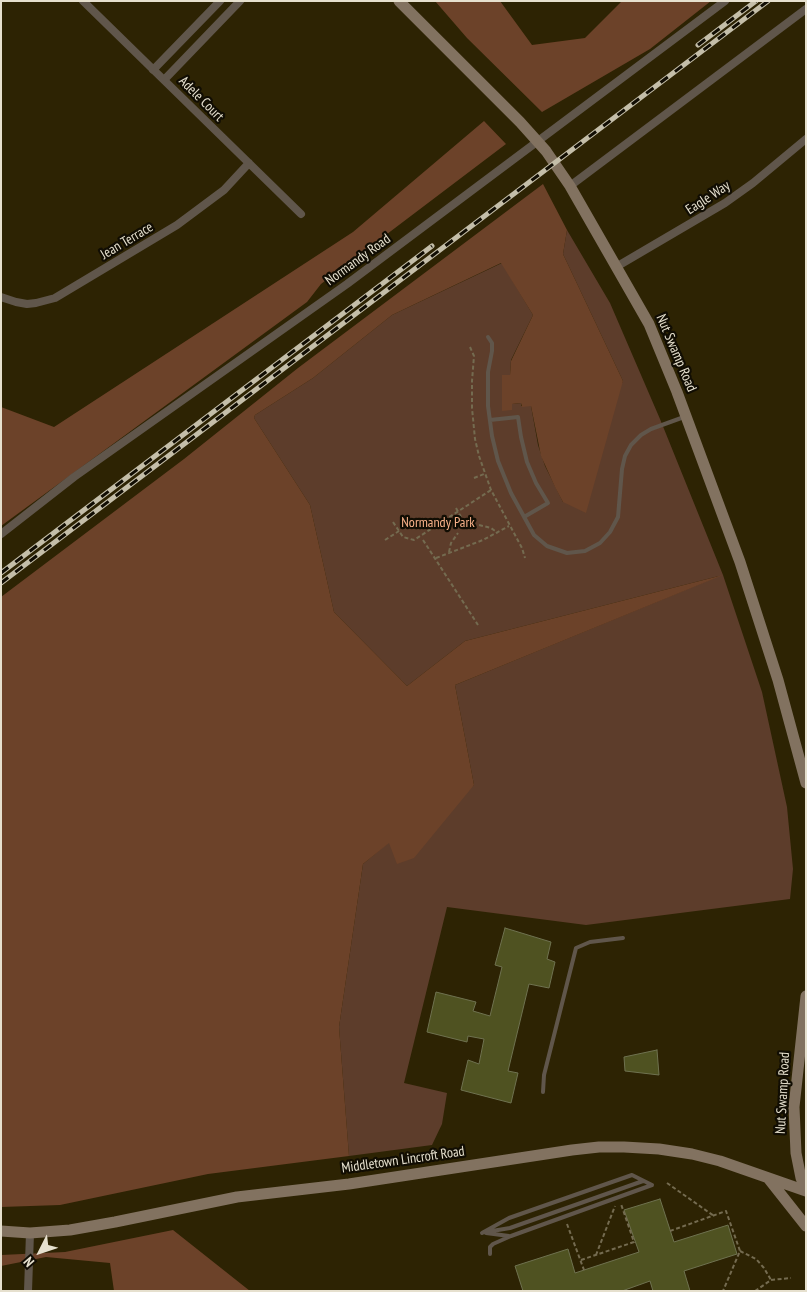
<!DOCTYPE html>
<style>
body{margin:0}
#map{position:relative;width:807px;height:1292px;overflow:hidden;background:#2d2303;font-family:"PT Sans Narrow",sans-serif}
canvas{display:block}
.frame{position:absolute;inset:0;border:2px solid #e6e0ce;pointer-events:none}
.north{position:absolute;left:15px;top:1227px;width:50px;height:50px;-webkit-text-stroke:4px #110d03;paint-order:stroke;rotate:229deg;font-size:14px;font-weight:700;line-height:20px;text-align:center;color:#e6e0ce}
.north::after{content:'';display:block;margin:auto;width:18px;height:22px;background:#e6e0ce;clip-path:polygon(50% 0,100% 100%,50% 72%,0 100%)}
</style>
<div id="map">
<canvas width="807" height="1292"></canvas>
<div class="frame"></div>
<div class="north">N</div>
</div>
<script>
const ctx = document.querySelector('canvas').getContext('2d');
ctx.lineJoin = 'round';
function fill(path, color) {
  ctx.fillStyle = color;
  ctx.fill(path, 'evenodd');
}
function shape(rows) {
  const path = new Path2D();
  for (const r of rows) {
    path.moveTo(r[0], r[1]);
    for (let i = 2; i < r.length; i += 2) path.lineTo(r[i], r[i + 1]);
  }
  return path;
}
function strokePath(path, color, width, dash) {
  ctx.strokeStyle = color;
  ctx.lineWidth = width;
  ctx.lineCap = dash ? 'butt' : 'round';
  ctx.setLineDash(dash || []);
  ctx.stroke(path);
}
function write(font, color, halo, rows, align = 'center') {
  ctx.font = font + ' "PT Sans Narrow",sans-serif';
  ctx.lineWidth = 4.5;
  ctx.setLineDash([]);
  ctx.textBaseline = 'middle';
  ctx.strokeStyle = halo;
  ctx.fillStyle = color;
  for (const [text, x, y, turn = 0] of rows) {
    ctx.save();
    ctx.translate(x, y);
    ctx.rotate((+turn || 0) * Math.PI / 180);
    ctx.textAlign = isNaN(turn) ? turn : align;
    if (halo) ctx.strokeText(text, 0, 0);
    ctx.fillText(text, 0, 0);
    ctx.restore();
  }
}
fill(shape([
 [567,230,610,303,660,419,723,575,762,692,787,807,793,869,790,899,586,925,447,907,404,1083,447,1093,442,1124,432,1145,349,1156,339,1027,363,864,389,842,474,785,455,685,719,576,465,641,407,686,334,612,310,505,254,418,255,415,313,378,392,315,502,263,533,315,511,360,510,376,503,376,512,404,521,403,521,406,531,406,538,445,545,466,563,502,623,381,563,254]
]), '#5d3d2b');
fill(shape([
 [435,1,500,1,532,45,585,38,622,1,711,1,650,49,542,112,467,38],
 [484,121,506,144,321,284,307,302,1,526,1,407,54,427,353,232],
 [543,184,567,230,563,254,623,381,586,513,563,502,555,487,541,456,531,406,522,407,521,403,512,404,512,410,502,411,502,375,510,375,511,361,533,315,501,263,392,315,313,378,255,415,254,418,310,505,334,612,407,686,465,641,723,575,455,685,474,785,414,858,397,864,389,843,363,864,339,1027,349,1156,208,1174,60,1205,1,1207,1,597,184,459,298,368],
 [173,1230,250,1291,114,1291,110,1263,46,1257,1,1266,1,1255,65,1252]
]), '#6c4229');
const building = shape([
 [505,928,551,942,547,959,555,962,549,988,529,984,508,1071,518,1073,511,1103,461,1090,468,1060,479,1064,484,1039,468,1036,467,1042,427,1032,436,992,476,1002,473,1011,490,1016,502,967,495,965,505,928],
 [657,1050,659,1075,625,1071,624,1057,657,1050],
 [660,1199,674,1242,728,1225,737,1254,684,1271,690,1291,653,1291,650,1281,622,1291,523,1291,515,1266,568,1249,575,1273,639,1252,624,1210,660,1199]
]);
fill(building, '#4f5221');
strokePath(building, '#6f7250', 1);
strokePath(shape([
 [470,347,474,356,472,381,472,408,475,439,479,456,491,490,522,548,525,558],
 [474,478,484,474],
 [456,508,461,517],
 [393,522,403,537,414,540,491,490],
 [479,525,491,528,498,533],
 [385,540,399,531],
 [423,540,478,625],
 [449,552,451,543,458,533],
 [436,558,483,540,509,526],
 [667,1183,714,1216],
 [567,1224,584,1270],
 [670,1231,726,1211,740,1251,723,1291],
 [740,1251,756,1259,764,1268,771,1280],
 [596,1255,615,1206],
 [581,1260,634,1242,621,1204],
 [755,1291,771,1280,791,1278]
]), '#746b50', 2, [4, 2.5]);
strokePath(shape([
 [488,337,492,343,492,351,488,372,488,406,492,436,498,461,511,493,534,535,547,546,567,553,585,551,600,543,610,532,618,517,622,469,625,456,631,445,641,435,651,429,684,417],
 [490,420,518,417,521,437,527,462,536,483,548,503,524,517],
 [543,1092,544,1075,576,948,590,942,623,938],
 [486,1232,510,1228,643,1181],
 [482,1233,509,1218,632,1175,652,1185],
 [486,1233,509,1236],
 [490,1254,490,1247,493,1244,511,1236,652,1185]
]), '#60564b', 4);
strokePath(shape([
 [83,1,301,214],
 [153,70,220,1],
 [164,80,240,1],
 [570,186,806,9],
 [616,267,725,203,753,183,806,139],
 [1,297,16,302,27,304,36,303,55,298,177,225,224,190,249,163],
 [1,534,74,477,347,284,725,1],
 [28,1291,30,1233]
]), '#60564b', 8);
strokePath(shape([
 [399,1,520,122,546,151,570,186,649,324,677,392,740,562,778,680,806,783],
 [806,996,794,1107,796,1153,801,1178,806,1189],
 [768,1178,806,1226],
 [1,1231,30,1233,70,1230,115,1222,237,1197,349,1184,572,1150,599,1147,624,1147,659,1149,692,1154,720,1161,806,1191]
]), '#827260', 11);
const rail = shape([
 [698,45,756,1],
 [1,573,432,246],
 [1,583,768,1]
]);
strokePath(rail, '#c4bea9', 5);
strokePath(rail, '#110d03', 3, [9]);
write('14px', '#e6e0ce', '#110d03', [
 ["Adele Court",201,99,45],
 ["Eagle Way",708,198,-33],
 ["Jean Terrace",127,241,-31],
 ["Normandy Road",358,260,-36],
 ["Nut Swamp Road",676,353,67],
 ["Nut Swamp Road",783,1093,-87],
 ["Middletown Lincroft Road",403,1160,-8]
]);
write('14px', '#fbb38b', '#110d03', [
 ["Normandy Park",438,523]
]);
</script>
